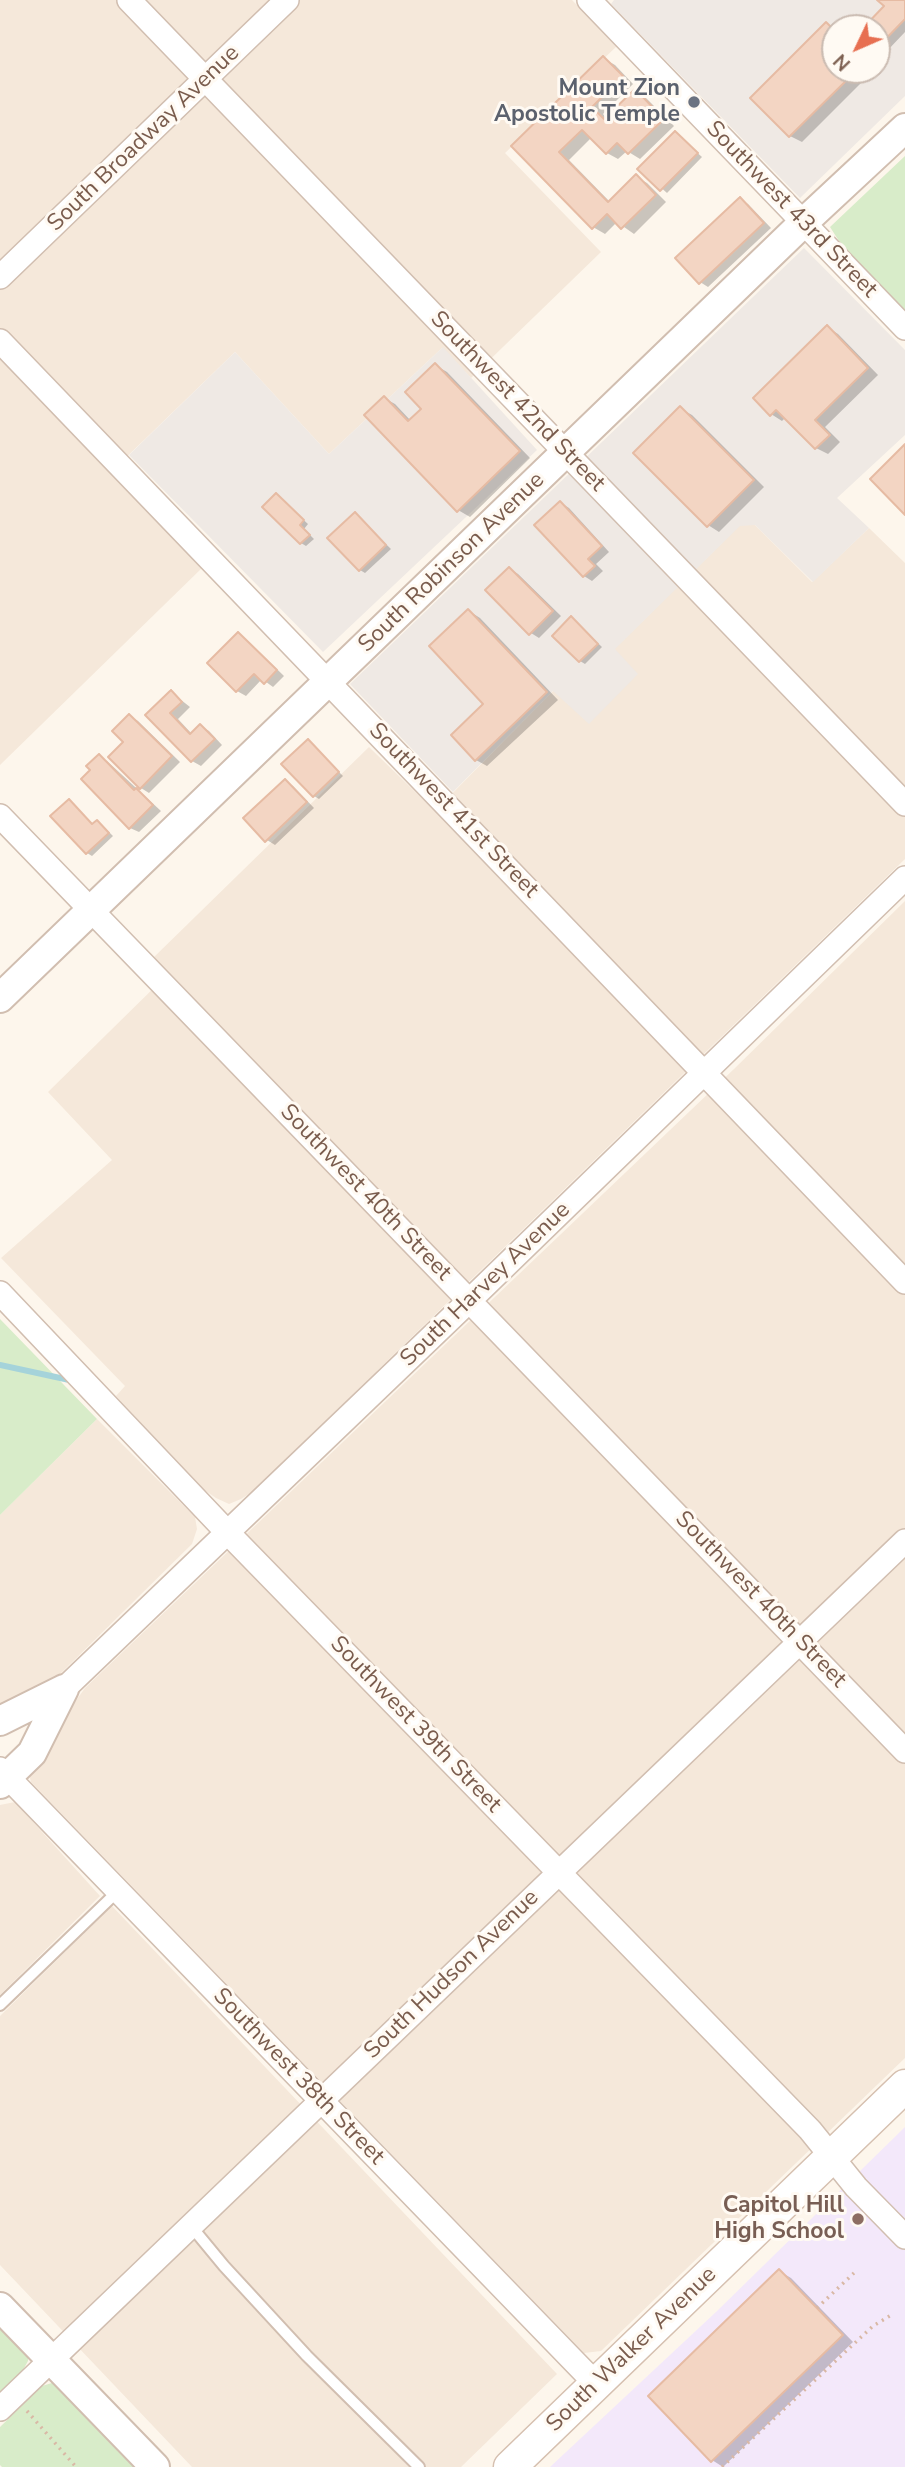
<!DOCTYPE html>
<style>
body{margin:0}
#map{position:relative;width:905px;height:2467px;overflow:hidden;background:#fdf6ec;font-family:"Nunito Sans",sans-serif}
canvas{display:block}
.north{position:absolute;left:821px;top:14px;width:70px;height:70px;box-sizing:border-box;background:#fffaf3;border:2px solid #cabbb1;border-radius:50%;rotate:226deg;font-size:19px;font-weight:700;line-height:28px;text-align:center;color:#7a5c4d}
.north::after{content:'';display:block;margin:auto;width:24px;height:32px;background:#e76f51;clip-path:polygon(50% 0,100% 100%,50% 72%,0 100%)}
</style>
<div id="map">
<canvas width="905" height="2467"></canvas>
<div class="north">N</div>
</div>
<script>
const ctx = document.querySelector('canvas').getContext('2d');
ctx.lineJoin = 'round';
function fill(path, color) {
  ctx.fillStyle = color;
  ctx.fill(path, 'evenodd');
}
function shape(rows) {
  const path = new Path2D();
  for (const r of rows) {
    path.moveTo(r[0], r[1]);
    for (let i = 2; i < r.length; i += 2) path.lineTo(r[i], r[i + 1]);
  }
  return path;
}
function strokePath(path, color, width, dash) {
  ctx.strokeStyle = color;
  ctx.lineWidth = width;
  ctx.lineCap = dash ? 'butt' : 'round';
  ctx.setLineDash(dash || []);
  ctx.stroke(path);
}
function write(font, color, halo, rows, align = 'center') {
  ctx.font = font + ' "Nunito Sans",sans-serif';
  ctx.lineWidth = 6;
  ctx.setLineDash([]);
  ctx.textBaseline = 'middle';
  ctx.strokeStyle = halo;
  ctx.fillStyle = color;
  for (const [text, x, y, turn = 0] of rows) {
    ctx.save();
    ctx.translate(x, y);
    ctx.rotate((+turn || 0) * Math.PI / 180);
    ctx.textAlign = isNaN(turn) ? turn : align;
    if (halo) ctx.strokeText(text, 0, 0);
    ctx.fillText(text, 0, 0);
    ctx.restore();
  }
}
fill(shape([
 [0,0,572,0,617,46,505,153,601,252,471,378,442,348,329,454,235,352,111,472,202,568,0,765],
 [740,525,755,525,812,582,869,528,905,563,905,859,252,1492,241,1499,229,1504,216,1498,200,1487,116,1396,125,1386,1,1258,112,1160,48,1092,169,973,153,958,369,747,435,811,554,690,589,723,614,649],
 [905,901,905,2058,601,2351,584,2353,31,1782,29,1774,59,1724,85,1688,734,1069],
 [97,1419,195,1517,197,1529,192,1544,55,1679,0,1704,0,1515],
 [15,1802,100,1896,0,1995,0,1805],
 [112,1906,557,2374,461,2467,192,2467,0,2265,0,2016]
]), '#f5e8da');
fill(shape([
 [614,0,905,0,905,96,800,198,611,4],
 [835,28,877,28,877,70,835,70],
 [804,248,905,350,905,435,837,498,869,528,813,582,755,525,740,526,615,649,638,674,589,724,553,691,453,792,350,684],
 [443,347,537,450,323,652,129,455,235,352,329,454]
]), '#efe9e4');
fill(shape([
 [905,2127,905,2467,550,2467,716,2312]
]), '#f3e8fa');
fill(shape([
 [905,156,905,313,839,241,830,227],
 [0,1319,97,1419,0,1515],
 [0,2321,28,2353,28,2361,23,2370,0,2392],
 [55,2382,142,2467,2,2467,0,2465,0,2427,42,2386]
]), '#d8ecc9');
fill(shape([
 [880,0,905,0,905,32,886,52,877,47,877,28,865,28,887,6],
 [827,24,835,29,835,70,874,70,802,142,790,136],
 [603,58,615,65,633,84,603,114,607,119,635,91,646,98,674,126,640,159,627,151,618,159,607,153,592,137,569,160,610,202,636,177,647,183,666,202,634,234,617,222,605,234,593,227,514,146],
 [675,133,702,157,667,193,640,169],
 [740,199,748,204,771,228,708,287,700,282],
 [827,327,838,334,878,375,825,427,840,442,828,454,816,448,786,417,782,421,771,414],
 [435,365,447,372,530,458,470,517,458,510,384,398,395,404,411,421,423,409],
 [681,409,692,415,764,487,719,532,708,525],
 [276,495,308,524,304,529,314,539,306,546,301,543],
 [561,503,569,508,609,552,596,564,603,571,592,581,584,576],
 [355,514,391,549,365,573,360,570],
 [510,569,518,574,561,616,539,638,531,633],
 [469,611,480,618,558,700,487,766,476,760,486,705],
 [576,622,602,647,585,664,580,661],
 [238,634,246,639,284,676,273,687,262,679,246,696,237,691,210,663],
 [171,692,190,707,178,719,192,734,201,726,209,731,222,745,201,766,192,761,148,715],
 [130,716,138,721,180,762,149,793,141,788,125,742],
 [308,741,343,776,319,799,314,796],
 [99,756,107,761,161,811,139,832,130,828,93,770],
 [285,781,293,786,314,808,275,845,267,840],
 [69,801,94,825,97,822,102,825,113,836,92,856,87,853],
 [779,2271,791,2278,853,2342,723,2467,712,2460]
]), '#0003');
strokePath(shape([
 [0,1365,74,1381]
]), '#a5d3da', 6);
const building = shape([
 [877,0,905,0,905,19,877,48,877,28,863,28,884,6,877,0],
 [826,22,835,31,835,70,857,70,789,137,750,98,826,22],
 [603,56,623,76,592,107,604,119,635,89,664,119,628,154,617,143,606,154,582,130,559,152,608,202,636,174,656,195,621,229,607,214,592,229,511,146,603,56],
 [675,131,698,153,660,191,637,169,675,131],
 [740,197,764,223,699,284,675,258,740,197],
 [827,325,868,368,815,420,830,435,815,449,776,410,770,416,753,398,827,325],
 [435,363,520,451,457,512,364,415,384,396,408,421,421,409,405,392,435,363],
 [680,406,754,480,707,527,633,453,680,406],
 [905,444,905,515,870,479,905,444],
 [276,493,304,520,300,525,310,535,300,544,262,507,276,493],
 [560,501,602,546,588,559,595,566,583,577,534,525,560,501],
 [355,512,386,545,359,571,327,538,355,512],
 [509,567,553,611,529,635,485,590,509,567],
 [468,609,547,692,475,761,451,735,483,704,429,646,468,609],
 [571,616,598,644,579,662,552,636,571,616],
 [238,632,277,670,264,684,254,674,236,692,207,663,238,632],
 [171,690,182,702,170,713,190,734,200,724,215,739,191,762,145,715,171,690],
 [129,714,172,756,140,789,108,757,123,742,112,731,129,714],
 [308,739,339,772,313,797,281,764,308,739],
 [99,754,134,790,136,788,153,805,129,829,81,779,90,770,86,766,99,754],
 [285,779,307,802,265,842,243,818,285,779],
 [69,799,92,824,97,820,109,833,86,854,50,816,69,799],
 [779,2269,843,2335,711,2462,648,2396,779,2269]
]);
fill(building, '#f3d5c3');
strokePath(building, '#e6bba3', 2);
const service = shape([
 [0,2005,118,1891],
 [191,2226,224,2266,307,2356,419,2467]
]);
const minor = shape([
 [129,0,905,804],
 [589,0,905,328],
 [0,277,287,0],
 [0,341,905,1282],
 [0,816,905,1751],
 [0,1293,227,1532,810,2130,856,2187,905,2237],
 [64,1689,469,1301,905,878],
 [0,1769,596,2384],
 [0,2409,905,1541]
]);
const tertiary = shape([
 [0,998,803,223,905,128],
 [0,1721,64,1689],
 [0,1784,32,1753,64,1689],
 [0,2307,155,2467]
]);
const secondary = shape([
 [510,2467,905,2086]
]);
strokePath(service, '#d1beb0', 14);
strokePath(minor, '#d1beb0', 26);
strokePath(tertiary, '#d1beb0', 32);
strokePath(secondary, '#d6c0b0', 35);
strokePath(shape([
 [817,2308,854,2273],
 [27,2411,76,2467],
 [722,2467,873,2326,893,2314]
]), '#d9b8a5', 3.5, [2, 5]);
strokePath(service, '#fff', 10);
strokePath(minor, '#fff', 23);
strokePath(tertiary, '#fff', 28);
strokePath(secondary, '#fff', 32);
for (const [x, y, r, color] of [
 [694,102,7,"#6b7280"],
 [858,2219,7,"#8d6e63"]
]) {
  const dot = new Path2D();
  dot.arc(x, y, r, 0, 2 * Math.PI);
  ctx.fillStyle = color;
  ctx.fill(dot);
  strokePath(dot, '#fffaf3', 2.5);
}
write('bold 23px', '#5b616d', '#fffaf3', [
 ["Mount Zion",680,89],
 ["Apostolic Temple",680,115]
], 'right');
write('23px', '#7a5c4d', '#fffaf3', [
 ["South Broadway Avenue",144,139,-44],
 ["Southwest 43rd Street",791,210,46],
 ["Southwest 42nd Street",517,402,46],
 ["South Robinson Avenue",452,563,-44],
 ["Southwest 41st Street",453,811,46],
 ["Southwest 40th Street",365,1193,46],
 ["South Harvey Avenue",486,1285,-44],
 ["Southwest 40th Street",760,1600,46],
 ["Southwest 39th Street",415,1725,46],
 ["South Hudson Avenue",452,1975,-44],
 ["Southwest 38th Street",298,2077,46],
 ["South Walker Avenue",632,2350,-44]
]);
write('bold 23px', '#785e54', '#fffaf3', [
 ["Capitol Hill",844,2206],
 ["High School",844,2232]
], 'right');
</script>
